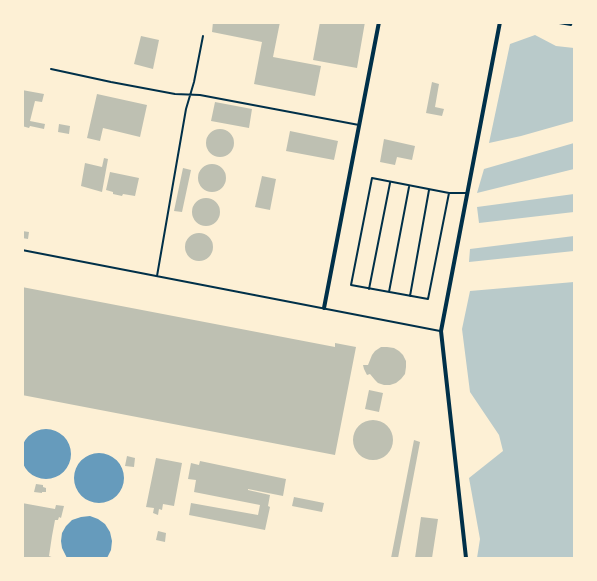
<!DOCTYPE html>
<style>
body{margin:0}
#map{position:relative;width:597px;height:581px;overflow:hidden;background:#fdf0d5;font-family:Jost,sans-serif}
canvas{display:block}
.frame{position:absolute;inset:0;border:24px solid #fdf0d5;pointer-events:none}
</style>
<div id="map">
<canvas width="597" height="581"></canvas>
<div class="frame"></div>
</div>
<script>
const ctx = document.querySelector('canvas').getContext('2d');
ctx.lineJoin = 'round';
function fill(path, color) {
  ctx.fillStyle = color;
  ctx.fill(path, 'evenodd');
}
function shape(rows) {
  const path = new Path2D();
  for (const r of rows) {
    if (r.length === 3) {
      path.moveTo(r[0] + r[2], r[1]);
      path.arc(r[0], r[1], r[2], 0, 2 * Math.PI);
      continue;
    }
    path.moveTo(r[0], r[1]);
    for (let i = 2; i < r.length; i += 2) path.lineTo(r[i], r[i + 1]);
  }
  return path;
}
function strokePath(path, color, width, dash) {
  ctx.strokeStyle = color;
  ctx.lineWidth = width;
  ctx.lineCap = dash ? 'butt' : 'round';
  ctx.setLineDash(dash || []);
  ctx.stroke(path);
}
fill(shape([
 [535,35,556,46,574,48,574,121,521,136,489,143,510,44],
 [574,143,574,169,477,193,484,169],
 [574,194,574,212,479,223,477,207],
 [574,236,574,251,469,262,470,249],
 [574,282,574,558,477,558,480,539,469,478,503,451,499,435,470,392,462,329,470,291]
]), '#b9caca');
fill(shape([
 [46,454,25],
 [99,478,25],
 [90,516,98,519,105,524,110,532,112,541,111,550,107,558,67,558,62,548,61,541,62,533,66,526,72,520,81,517]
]), '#669bbc');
fill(shape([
 [213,22,280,22,273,57,321,66,315,96,254,84,262,42,212,32],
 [320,22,365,22,357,68,313,60],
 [141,36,159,40,153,69,134,64],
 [432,82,439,84,435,107,444,109,442,116,426,113],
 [22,90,44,94,42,102,35,101,30,121,45,124,44,129,30,126,29,128,22,126],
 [97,94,147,105,140,137,103,128,100,141,87,138],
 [215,102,252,109,249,128,211,121],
 [59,124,70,126,69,134,58,132],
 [220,143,14],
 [290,131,338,141,334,160,286,151],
 [384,139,415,146,412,160,397,157,395,165,380,162],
 [104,158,108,159,102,192,81,186,85,163,102,167],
 [212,178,14],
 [183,168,191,170,182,212,174,211],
 [110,172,139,178,135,196,123,194,122,196,113,194,113,192,106,190],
 [262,176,276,179,270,210,255,207],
 [206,212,14],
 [22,231,29,232,28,239,22,238],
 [199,247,14],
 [22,287,335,347,335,343,356,347,335,455,22,395],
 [381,347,387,347,394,348,399,351,403,355,406,361,406,367,405,374,401,379,396,383,390,385,384,385,378,383,375,380,370,374,367,375,364,369,363,365,368,365,372,355,375,351],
 [369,390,383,393,379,412,365,409],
 [373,440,20],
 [414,440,420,442,398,558,391,558],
 [127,456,135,458,134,467,125,466],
 [156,458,182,463,174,506,163,504,162,510,159,509,158,515,153,513,154,508,146,507],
 [200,461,286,479,283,496,248,489,248,490,270,495,268,506,270,507,265,530,189,515,191,503,258,515,260,505,194,492,196,480,188,479,191,463,199,465],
 [36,484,43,485,43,487,46,488,46,492,42,492,42,493,34,492],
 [294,497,324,503,322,512,292,506],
 [22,503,55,509,56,505,64,506,61,518,59,517,58,520,55,520,52,536,49,556,54,558,22,558],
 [421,517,438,519,432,558,415,558],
 [158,531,166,533,165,542,156,540]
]), '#bec0b2');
strokePath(shape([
 [553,22,571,25,572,22],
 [51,69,111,82,175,94,200,95,359,125],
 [449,193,428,299,351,285,372,178,449,193,467,193],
 [22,250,440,331],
 [157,276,186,109,194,82,203,36],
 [369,289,390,183],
 [389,292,409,187],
 [410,296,429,190]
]), '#003049', 2);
strokePath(shape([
 [324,308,379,22],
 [466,558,441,331,500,22]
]), '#003049', 4);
</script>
